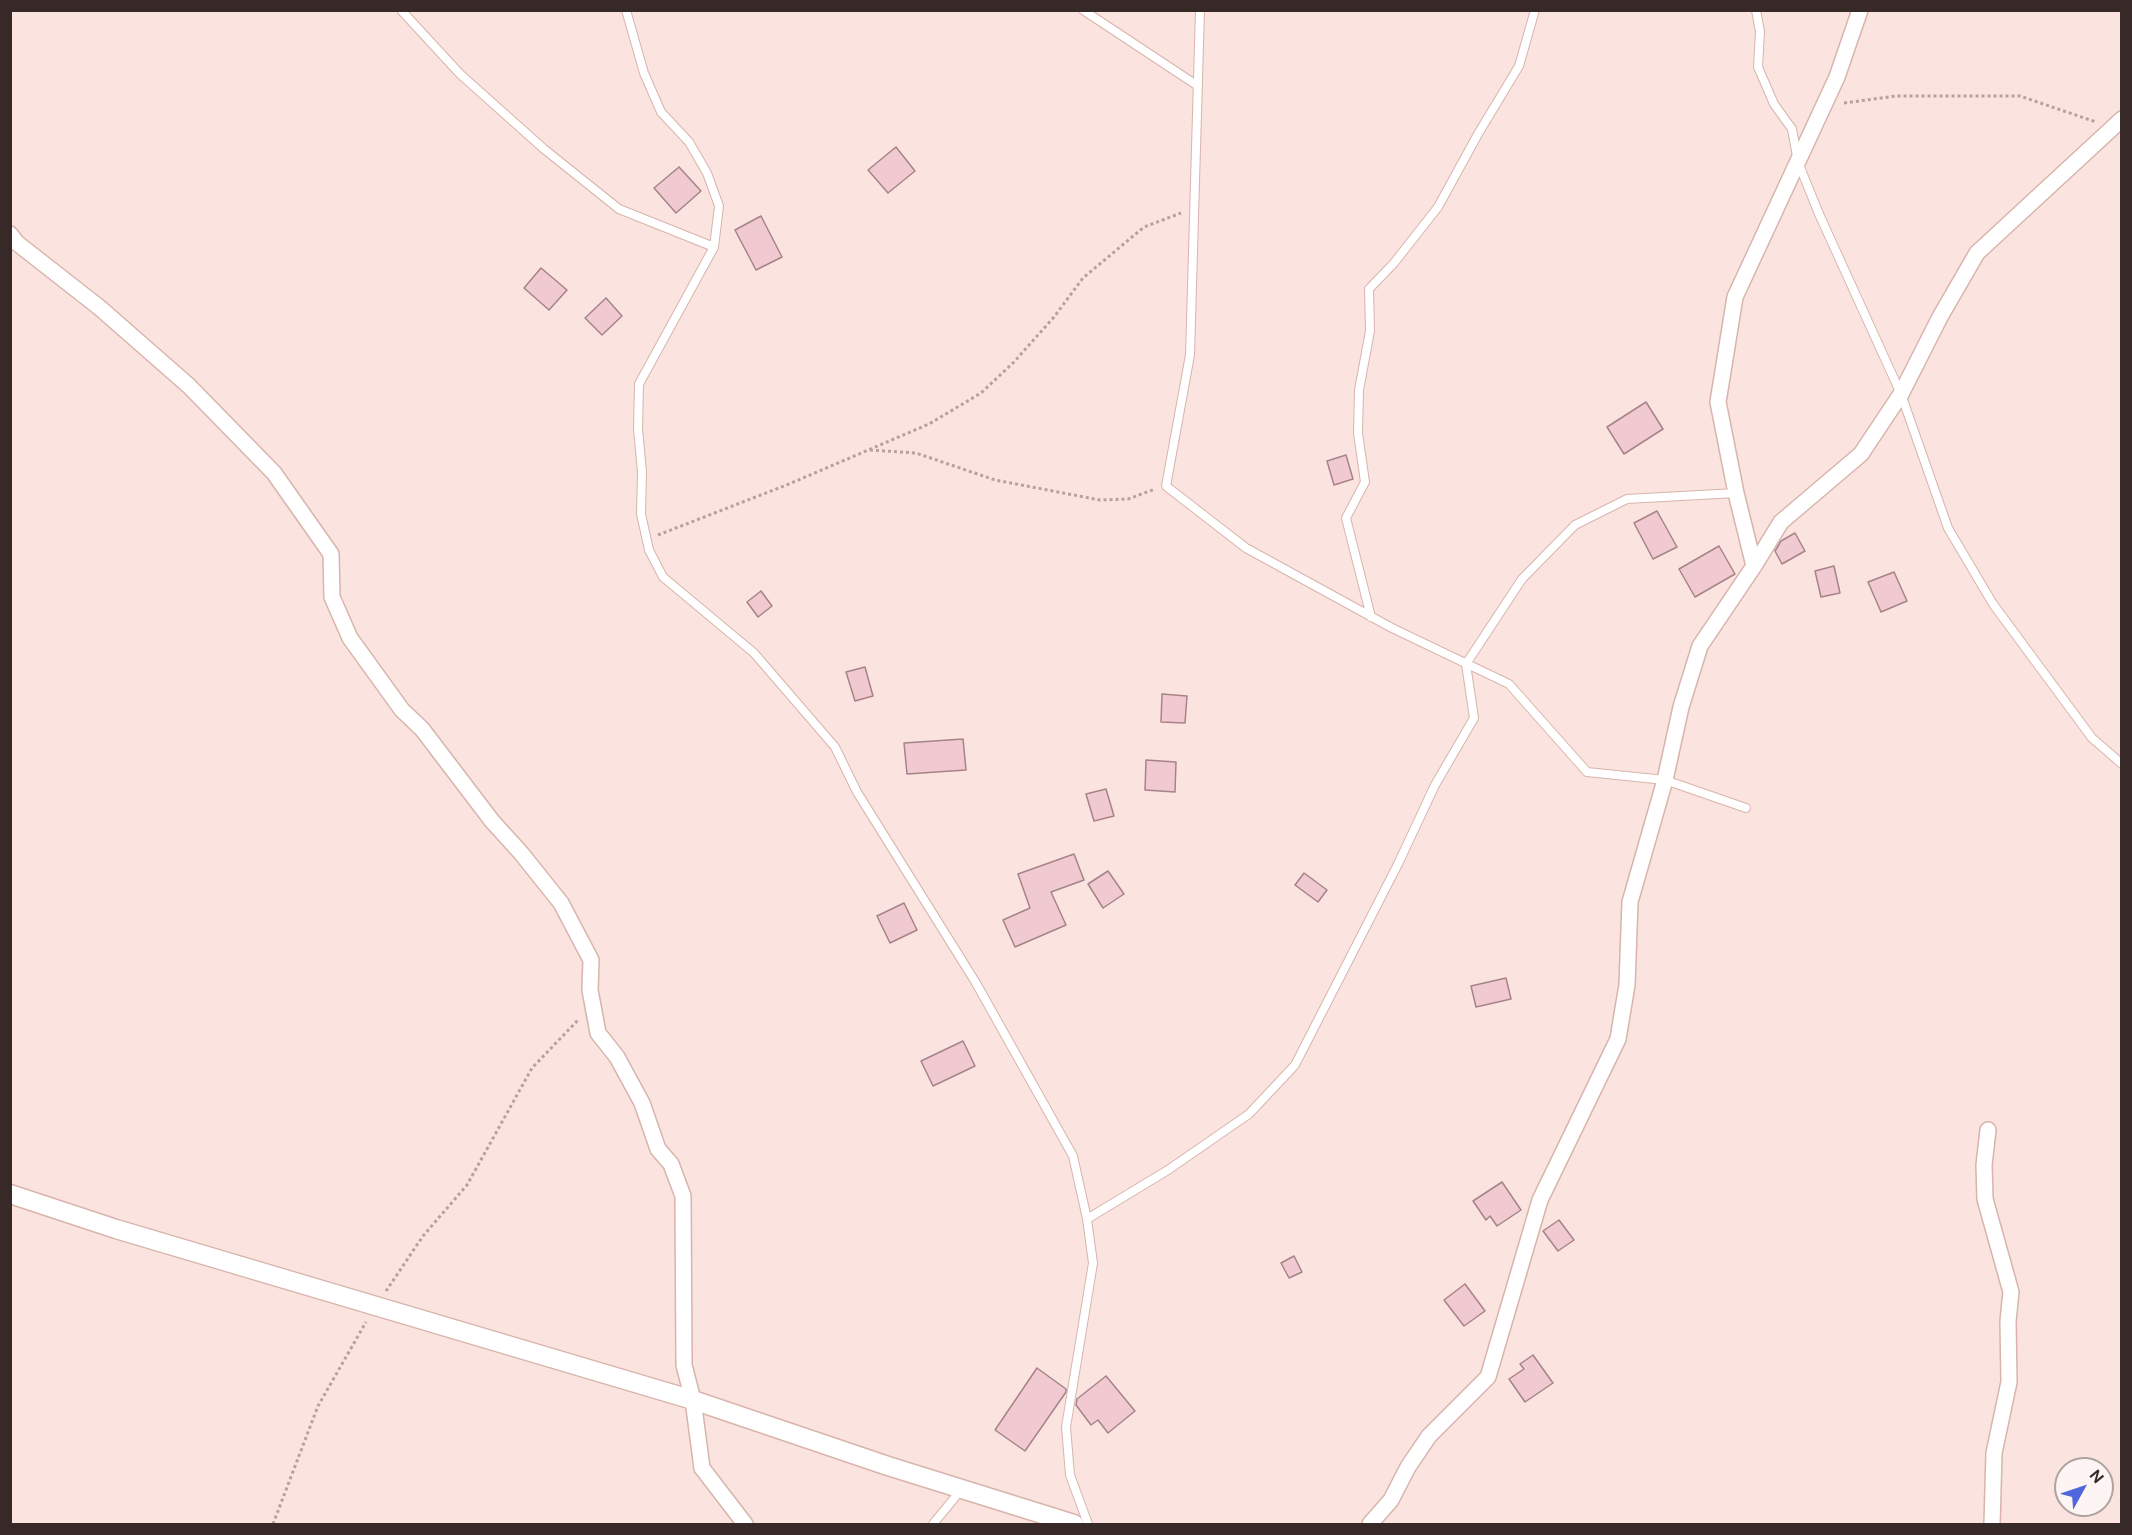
<!DOCTYPE html>
<style>
body{margin:0}
#map{position:relative;width:2132px;height:1535px;overflow:hidden;background:#fbe4df;font-family:"DM Sans",sans-serif}
canvas{display:block}
.frame{position:absolute;inset:0;border:12px solid #372927;pointer-events:none}
.north{position:absolute;left:2054px;top:1457px;width:60px;height:60px;box-sizing:border-box;background:#fdf5f3;border:2px solid #aea3a1;border-radius:50%;rotate:50deg;font-size:16px;font-weight:700;line-height:24px;text-align:center;color:#372927}
.north::after{content:'';display:block;margin:auto;width:21px;height:27px;background:#4f67dc;clip-path:polygon(50% 0,100% 100%,50% 72%,0 100%)}
</style>
<div id="map">
<canvas width="2132" height="1535"></canvas>
<div class="frame"></div>
<div class="north">N</div>
</div>
<script>
const ctx = document.querySelector('canvas').getContext('2d');
ctx.lineJoin = 'round';
function fill(path, color) {
  ctx.fillStyle = color;
  ctx.fill(path, 'evenodd');
}
function shape(rows) {
  const path = new Path2D();
  for (const r of rows) {
    path.moveTo(r[0], r[1]);
    for (let i = 2; i < r.length; i += 2) path.lineTo(r[i], r[i + 1]);
  }
  return path;
}
function strokePath(path, color, width, dash) {
  ctx.strokeStyle = color;
  ctx.lineWidth = width;
  ctx.lineCap = dash ? 'butt' : 'round';
  ctx.setLineDash(dash || []);
  ctx.stroke(path);
}
const building = shape([
 [896,147,915,171,888,193,868,170,896,147],
 [679,167,701,191,676,213,654,188,679,167],
 [761,216,782,257,756,270,735,230,761,216],
 [541,268,567,290,549,310,524,288,541,268],
 [606,298,622,316,602,335,585,318,606,298],
 [1646,402,1663,429,1624,454,1607,427,1646,402],
 [1346,455,1353,479,1334,485,1327,461,1346,455],
 [1657,511,1677,547,1653,559,1634,523,1657,511],
 [1795,533,1805,551,1782,564,1775,551,1781,541,1795,533],
 [1719,546,1735,574,1695,597,1679,569,1719,546],
 [1834,566,1840,593,1821,597,1815,571,1834,566],
 [1894,572,1907,601,1881,612,1868,582,1894,572],
 [761,591,772,606,758,617,747,602,761,591],
 [865,667,873,696,855,701,846,672,865,667],
 [1162,694,1187,696,1185,723,1161,722,1162,694],
 [963,739,966,770,907,774,904,743,963,739],
 [1146,760,1176,762,1175,792,1145,790,1146,760],
 [1106,789,1114,816,1094,821,1086,794,1106,789],
 [1074,854,1084,880,1051,892,1066,925,1015,947,1003,920,1030,908,1018,874,1074,854],
 [1108,871,1124,894,1103,908,1088,884,1108,871],
 [1304,873,1327,890,1318,902,1295,885,1304,873],
 [904,903,917,930,890,943,877,916,904,903],
 [1506,978,1511,999,1476,1007,1471,986,1506,978],
 [963,1041,975,1066,933,1086,921,1061,963,1041],
 [1502,1182,1521,1210,1497,1226,1490,1216,1486,1220,1473,1201,1502,1182],
 [1559,1220,1574,1240,1558,1251,1543,1231,1559,1220],
 [1294,1256,1302,1272,1289,1278,1281,1263,1294,1256],
 [1465,1284,1485,1311,1464,1326,1444,1300,1465,1284],
 [1533,1355,1553,1383,1525,1402,1509,1379,1524,1369,1520,1364,1533,1355],
 [1037,1368,1066,1389,1066,1392,1025,1451,995,1430,1037,1368],
 [1106,1376,1135,1411,1108,1433,1098,1420,1091,1425,1076,1405,1077,1399,1106,1376]
]);
fill(building, '#f0cad0');
strokePath(building, '#a68389', 1.5);
const service = shape([
 [401,10,460,74,544,149,619,209,714,247],
 [626,10,644,73,661,112,689,142,707,173,719,206,714,247,639,384,638,429,642,472,641,514,649,550,663,577,754,653,835,747,857,792,976,983,1073,1156,1087,1219,1093,1263,1066,1427,1070,1475,1088,1524],
 [1083,10,1198,86],
 [1200,10,1190,355,1166,486,1246,548,1392,628,1509,684,1587,772,1665,780,1746,808],
 [1756,10,1760,32,1758,67,1774,104,1792,129,1798,162,1819,214,1901,394,1948,528,1993,604,2092,738,2122,764],
 [1371,617,1346,518,1365,482,1358,433,1359,390,1370,331,1369,289,1394,263,1438,207,1478,134,1519,66,1535,10],
 [1087,1219,1168,1170,1249,1114,1295,1065,1398,864,1435,785,1474,718,1466,664,1522,579,1575,525,1627,499,1736,493],
 [933,1524,961,1490]
]);
const minor = shape([
 [10,234,17,243,100,308,189,386,274,473,331,554,332,597,350,638,402,710,422,729,492,821,521,853,561,903,591,960,590,990,598,1033,617,1057,642,1103,658,1149,671,1164,683,1196,684,1365,693,1400,702,1468,745,1524],
 [1754,566,1781,522,1861,454,1901,394,1940,317,1977,253,2122,119],
 [1988,1130,1984,1165,1985,1199,2011,1292,2008,1321,2009,1382,1994,1453,1992,1524],
 [1370,1524,1391,1500,1408,1467,1429,1436,1488,1377,1540,1200,1618,1039,1627,985,1630,902,1665,780,1681,707,1700,646,1754,566,1736,493,1718,402,1735,297,1837,77,1860,10]
]);
const tertiary = shape([
 [10,1194,116,1229,693,1400,888,1466,1074,1524]
]);
strokePath(service, '#d8b4ac', 10);
strokePath(minor, '#d8b4ac', 18);
strokePath(tertiary, '#d8b4ac', 21);
strokePath(shape([
 [1844,103,1896,96,2020,96,2096,122],
 [870,450,916,453,995,480,1100,500,1128,499,1155,489],
 [658,535,789,484,929,424,981,393,1014,362,1054,317,1083,278,1144,227,1181,213],
 [386,1291,423,1236,467,1185,532,1068,579,1019],
 [273,1524,318,1406,366,1322]
]), '#b5a19d', 3, [3, 3]);
strokePath(service, '#fff', 8);
strokePath(minor, '#fff', 15);
strokePath(tertiary, '#fff', 18);
</script>
